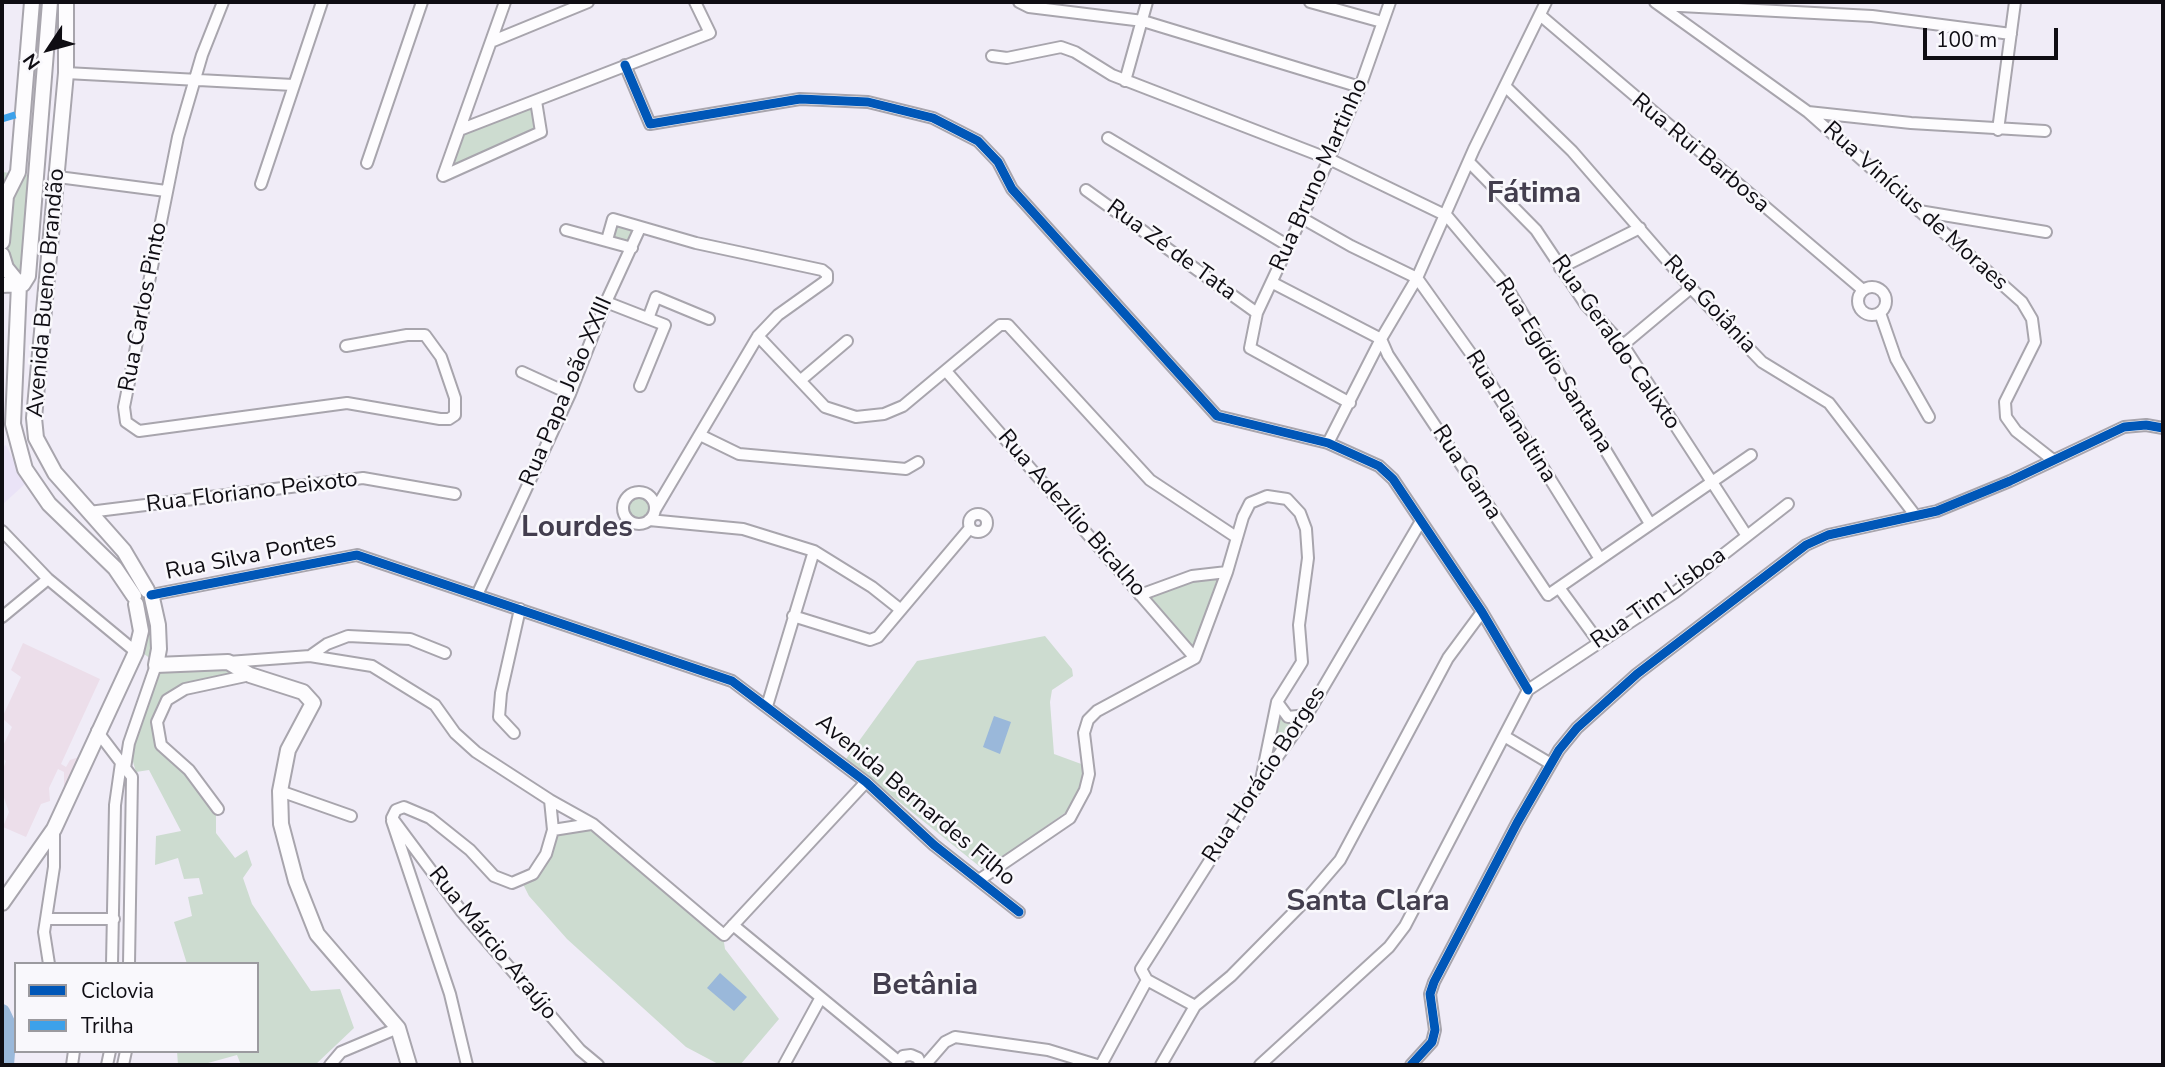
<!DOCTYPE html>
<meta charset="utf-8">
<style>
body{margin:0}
#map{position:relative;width:2165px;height:1067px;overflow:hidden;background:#f0ecf7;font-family:"Nunito Sans",sans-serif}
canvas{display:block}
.frame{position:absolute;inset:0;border:4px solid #0f0d13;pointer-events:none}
.legend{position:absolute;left:14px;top:962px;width:245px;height:91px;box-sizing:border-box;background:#f9f8fc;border:2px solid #9b9a9f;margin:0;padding:9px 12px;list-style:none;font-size:21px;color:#0f0d13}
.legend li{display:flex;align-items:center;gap:14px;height:35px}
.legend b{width:35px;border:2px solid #9b9a9f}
.north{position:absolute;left:14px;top:14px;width:70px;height:70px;-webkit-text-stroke:5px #f9f8fc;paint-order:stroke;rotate:234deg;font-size:19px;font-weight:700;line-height:28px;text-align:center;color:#0f0d13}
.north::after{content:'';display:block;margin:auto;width:24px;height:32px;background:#0f0d13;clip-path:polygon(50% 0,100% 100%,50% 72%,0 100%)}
.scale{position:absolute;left:1923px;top:28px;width:135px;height:32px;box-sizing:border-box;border:4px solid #0f0d13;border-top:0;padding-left:9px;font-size:21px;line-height:24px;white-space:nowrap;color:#0f0d13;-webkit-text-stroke:5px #f9f8fc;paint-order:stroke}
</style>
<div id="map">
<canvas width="2165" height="1067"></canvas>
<div class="frame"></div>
<ul class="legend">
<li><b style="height:9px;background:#0057b8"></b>Ciclovia</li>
<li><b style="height:9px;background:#3da1ea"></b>Trilha</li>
</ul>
<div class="north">N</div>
<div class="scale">100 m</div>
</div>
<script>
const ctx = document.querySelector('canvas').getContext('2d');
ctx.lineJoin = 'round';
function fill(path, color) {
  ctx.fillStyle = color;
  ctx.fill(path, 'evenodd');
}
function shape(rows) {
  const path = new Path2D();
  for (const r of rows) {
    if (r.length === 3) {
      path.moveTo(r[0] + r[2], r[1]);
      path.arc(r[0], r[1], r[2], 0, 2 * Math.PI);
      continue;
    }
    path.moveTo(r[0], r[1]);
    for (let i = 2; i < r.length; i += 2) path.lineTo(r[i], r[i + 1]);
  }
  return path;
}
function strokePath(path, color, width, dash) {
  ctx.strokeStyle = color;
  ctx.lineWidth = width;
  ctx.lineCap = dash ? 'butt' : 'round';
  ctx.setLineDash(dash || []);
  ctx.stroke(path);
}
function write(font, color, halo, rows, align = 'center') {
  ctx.font = font + ' "Nunito Sans",sans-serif';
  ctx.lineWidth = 5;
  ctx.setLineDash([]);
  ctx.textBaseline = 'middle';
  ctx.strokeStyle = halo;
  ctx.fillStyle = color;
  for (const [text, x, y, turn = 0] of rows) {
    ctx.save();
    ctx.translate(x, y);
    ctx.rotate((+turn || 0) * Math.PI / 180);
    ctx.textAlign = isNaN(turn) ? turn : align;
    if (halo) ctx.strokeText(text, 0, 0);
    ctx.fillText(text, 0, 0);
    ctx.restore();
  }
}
fill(shape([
 [6,445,25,484,2,505,2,447]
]), '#eae3f7');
fill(shape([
 [23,643,100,679,61,764,66,767,70,760,79,757,64,790,64,772,58,769,49,788,50,801,41,804,26,837,3,827,9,812,2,792,2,772,6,761,2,758,2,748,12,727,2,718,21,677,11,670]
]), '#ecdeea');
fill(shape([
 [532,106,537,129,451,166,463,135],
 [2,172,36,176,28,276,2,278],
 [615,221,637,229,630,247,609,238],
 [638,507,12],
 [1218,577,1194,647,1146,598,1192,581],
 [153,610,155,662,140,651,140,611],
 [1045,636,1072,669,1073,676,1052,690,1050,702,1054,754,1084,765,1086,775,1069,810,984,870,846,759,917,661],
 [226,667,235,676,166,699,154,733,216,811,216,833,235,858,247,850,252,865,243,878,252,904,311,991,340,989,354,1028,315,1065,241,1065,237,1055,208,1063,178,1065,177,1051,257,1051,257,964,187,964,174,922,192,916,188,897,203,894,199,878,184,879,178,858,155,865,156,836,181,831,149,770,136,772,131,755,157,668],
 [1279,709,1305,716,1261,779],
 [587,828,637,863,723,936,725,949,779,1019,740,1065,720,1065,686,1047,567,939,529,896,523,884,535,877,558,834]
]), '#cddcd0');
fill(shape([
 [994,716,1011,722,1000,754,983,747],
 [720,973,747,997,734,1011,707,988]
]), '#9ab8da');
strokePath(shape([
 [2,1012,9,1027,6,1065]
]), '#9ab8da', 16);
const street = shape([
 [223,2,202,55,178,137,124,407,126,422,139,431,347,403,440,419,449,419,455,415,455,398,441,357,425,335,407,335,346,346],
 [505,2,443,176,541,132,536,101],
 [1019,2,1029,7,1143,21,1360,87],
 [1310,2,1382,22],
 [1655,2,1808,112,2022,302,2032,319,2035,342,2005,402,2006,417,2016,431,2053,460],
 [1661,5,1872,16,2011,34],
 [1540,15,1863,290],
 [493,41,588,2],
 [992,56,1007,58,1061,47,1075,52,1112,75,1329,159,1447,216,1506,286,1649,522],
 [625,65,650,124,800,99,868,102,933,118,978,141,998,162,1012,189,1217,416,1328,443,1379,466,1393,479,1482,612,1528,690],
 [66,73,293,85],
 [1125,81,1147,2],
 [1505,86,1572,151,1691,288,1762,362,1829,403,1915,515],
 [1808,112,1911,123,2045,131],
 [462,129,710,33,695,2],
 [1998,130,2015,2],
 [1108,138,1287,245],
 [1469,162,1536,230,1586,305,1623,345,1747,536],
 [367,163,422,2],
 [58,177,166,191],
 [261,184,322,2],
 [1086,190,1257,313],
 [1919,211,2046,232],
 [1300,217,1351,246,1417,278,1479,365,1600,559],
 [566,230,632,248],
 [607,240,613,219,696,243,822,270,827,274,827,280,778,315,758,336,655,510],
 [1560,268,1640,228],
 [1273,283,1381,339,1388,355,1548,595,1751,455],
 [1872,301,14],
 [606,302,665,325,640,386],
 [1880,313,1896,359,1929,417],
 [649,316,656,297,709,319],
 [758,336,825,407,856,417,884,414,903,406,1000,325,1008,325,1150,480,1236,537],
 [1623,345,1691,288],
 [946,371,1195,658],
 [522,372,570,394],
 [801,380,847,341],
 [1350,403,1250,348,1257,313,1329,159,1360,87,1390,2],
 [700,435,739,454,906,469,918,462],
 [1328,443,1381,339,1417,278,1474,149,1546,2],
 [639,508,16],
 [89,512,363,478,455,494],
 [978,523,9],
 [649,520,743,529,814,551,872,587,901,610],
 [2,531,48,579,136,652],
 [1560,589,1598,641],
 [151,595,357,555,732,681,866,782,934,845,1019,912],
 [477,595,570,394,606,302,640,228],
 [1140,595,1192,576,1227,572],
 [793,616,870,640,878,637,970,528],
 [2,617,48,579],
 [310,656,327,644,348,636,410,639,445,653],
 [228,662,310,656,372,666,435,705,455,733,476,752,550,800,593,824,724,935,866,782],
 [1277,702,1288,717,1307,715],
 [767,706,814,551],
 [97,731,132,777,129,964],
 [514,733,499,717,501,693,520,609],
 [1504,736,1551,764],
 [125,768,129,743,156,665],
 [280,791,351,816],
 [218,809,189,770,161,745,157,722,167,700,185,689,250,675],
 [392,818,462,912,580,1050,598,1065],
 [392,818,396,810,404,807,430,818,470,850,494,876,512,883,533,874,546,854,553,830,550,800],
 [392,821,450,994,467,1065],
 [553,830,591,824],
 [979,880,1070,818,1085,790,1089,774,1084,733,1088,720,1097,711,1195,658,1227,572,1243,517,1250,503,1267,496,1287,499,1300,513,1306,529,1308,558,1299,625,1302,662,1277,702,1261,780],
 [46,919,114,919],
 [733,925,898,1061],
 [49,964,44,932,54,867,54,829],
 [112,964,115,805,121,763],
 [1195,1006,1147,980,1141,969,1261,780,1307,715,1421,521],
 [72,1065,74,1051],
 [107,1065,110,1051],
 [123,1065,126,1051],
 [330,1065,341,1052,398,1028],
 [784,1065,820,999],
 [897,1065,903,1056,911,1055,918,1058,921,1065],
 [925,1065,945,1042,955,1037,1048,1050,1097,1065],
 [1101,1065,1147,980],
 [1161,1065,1195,1006,1231,976,1304,902,1340,860,1448,658,1482,612],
 [1260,1065,1389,947,1405,926,1528,690,1674,593,1788,504],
 [1411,1065,1432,1042,1435,1030,1430,994,1434,982,1517,823,1559,750,1577,728,1637,674,1806,545,1828,535,1937,511,2010,481,2124,427,2146,425,2163,428]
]);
const secondary = shape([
 [66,2,66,73,34,418,36,438,55,473,124,551,147,590],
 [2,242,6,196,18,172,32,2],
 [2,255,6,268,19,284],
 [19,284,13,424,25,469,49,504,115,568,134,596],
 [2,285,23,284,28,276,50,2],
 [152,598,158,625,159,649,156,665],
 [156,665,228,662,250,675,303,692,313,703,288,750,280,791,281,824,296,881,317,934,398,1028,409,1065],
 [2,903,54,829,136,652,141,631,136,604]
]);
strokePath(street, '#a8a5ad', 14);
strokePath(secondary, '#a8a5ad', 18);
strokePath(street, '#fdfcfe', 10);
strokePath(secondary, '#fdfcfe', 14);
strokePath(shape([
 [2,119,22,113]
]), '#3da1ea', 7, [14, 7]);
strokePath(shape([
 [625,65,650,124,800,99,868,102,933,118,978,141,998,162,1012,189,1217,416,1328,443,1379,466,1393,479,1482,612,1528,690],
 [151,595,357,555,732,681,866,782,934,845,1019,912],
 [1411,1065,1432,1042,1435,1030,1430,994,1434,982,1517,823,1559,750,1577,728,1637,674,1806,545,1828,535,1937,511,2010,481,2124,427,2146,425,2163,428]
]), '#0057b8', 9);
write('23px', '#0f0d13', '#f9f8fc', [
 ["Rua Rui Barbosa",1700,154,40],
 ["Rua Bruno Martinho",1320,175,-66],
 ["Rua Vinícius de Moraes",1915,207,42],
 ["Rua Zé de Tata",1171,251,36],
 ["Avenida Bueno Brandão",47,293,-85],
 ["Rua Goiânia",1709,305,47],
 ["Rua Carlos Pinto",144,307,-79],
 ["Rua Geraldo Calixto",1615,343,55],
 ["Rua Egídio Santana",1553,366,58],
 ["Rua Papa João XXIII",567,392,-67],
 ["Rua Planaltina",1510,417,58],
 ["Rua Gama",1466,473,57],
 ["Rua Floriano Peixoto",252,493,-7],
 ["Rua Adezílio Bicalho",1071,514,49],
 ["Rua Silva Pontes",251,557,-11],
 ["Rua Tim Lisboa",1659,599,-35],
 ["Rua Horácio Borges",1265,775,-57],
 ["Avenida Bernardes Filho",915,801,40],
 ["Rua Márcio Araújo",492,944,51]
]);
write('bold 30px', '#433e4e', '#f9f8fc', [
 ["Fátima",1534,195],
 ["Lourdes",577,529],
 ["Santa Clara",1368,903],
 ["Betânia",925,987]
]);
</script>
